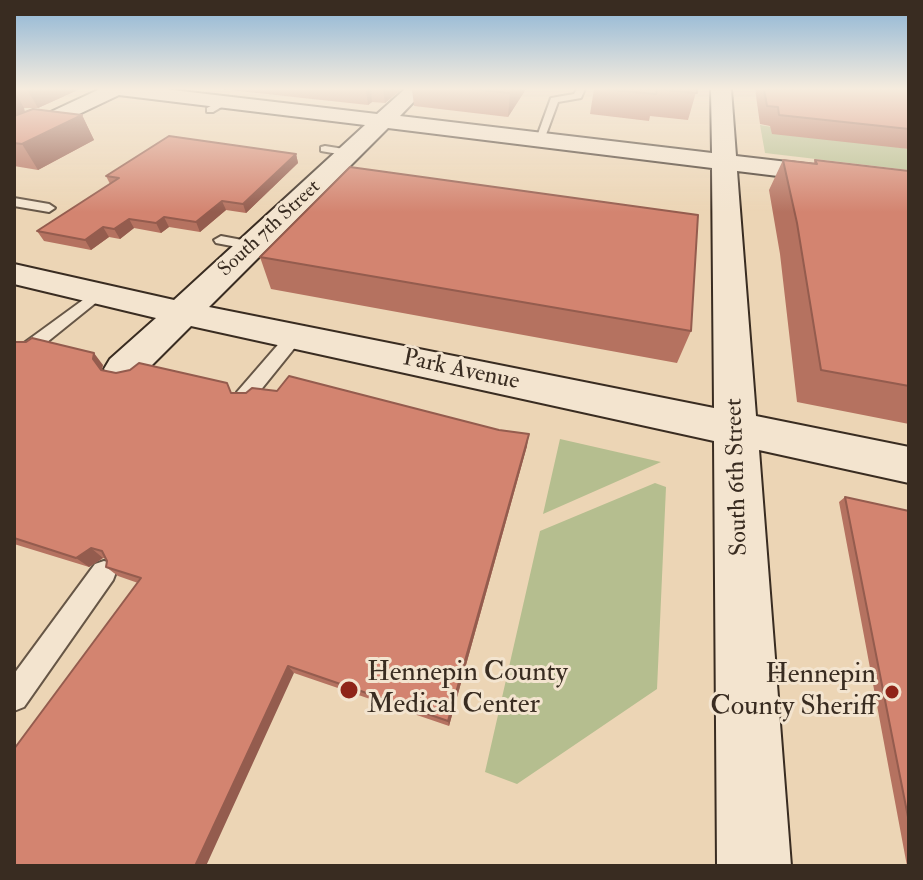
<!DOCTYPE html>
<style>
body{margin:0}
#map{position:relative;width:923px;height:880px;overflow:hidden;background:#ecd5b5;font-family:"IM FELL Double Pica",serif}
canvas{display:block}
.frame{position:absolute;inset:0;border:16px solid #392c21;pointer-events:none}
</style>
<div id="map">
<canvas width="923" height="880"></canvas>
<div class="frame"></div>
</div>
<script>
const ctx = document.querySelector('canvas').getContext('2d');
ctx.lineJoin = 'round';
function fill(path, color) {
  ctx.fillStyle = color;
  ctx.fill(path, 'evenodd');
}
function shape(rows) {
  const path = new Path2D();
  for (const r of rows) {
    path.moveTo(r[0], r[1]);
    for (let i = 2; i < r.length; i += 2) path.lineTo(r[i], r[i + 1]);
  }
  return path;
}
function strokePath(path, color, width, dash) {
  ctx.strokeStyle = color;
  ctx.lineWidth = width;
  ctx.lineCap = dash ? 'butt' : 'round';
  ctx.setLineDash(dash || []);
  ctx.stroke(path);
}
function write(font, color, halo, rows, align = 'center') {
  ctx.font = font + ' "IM FELL Double Pica",serif';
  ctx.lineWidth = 6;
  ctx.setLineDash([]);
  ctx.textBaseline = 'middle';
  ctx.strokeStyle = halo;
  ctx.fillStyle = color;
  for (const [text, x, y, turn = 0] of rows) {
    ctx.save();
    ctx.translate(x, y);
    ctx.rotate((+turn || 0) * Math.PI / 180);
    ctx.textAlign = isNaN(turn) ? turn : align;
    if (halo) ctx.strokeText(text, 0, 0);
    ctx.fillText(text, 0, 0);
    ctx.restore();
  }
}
fill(shape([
 [760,125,909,149,909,170,765,153],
 [560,439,661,462,543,514],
 [655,483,666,487,657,689,517,784,485,772,540,531]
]), '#b5be8f');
const lane = shape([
 [577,89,585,89,581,98,558,102,544,140,535,142,551,98,574,94,577,89],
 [222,100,230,102,213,112,207,112,207,108,222,100],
 [325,146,350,150,355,153,350,156,321,151,321,147,325,146],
 [14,198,49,204,55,208,49,212,14,206,14,198],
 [221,236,258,243,260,246,253,250,216,243,214,240,221,236],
 [98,289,106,294,103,297,36,351,24,351,21,347,24,343,98,289],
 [295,331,303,336,301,340,251,402,237,402,235,397,237,392,289,332,295,331],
 [104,561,113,564,116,572,113,580,24,707,14,711,14,674,95,564,104,561]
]);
const secondary = shape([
 [100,89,164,89,377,114,405,89,426,89,400,116,712,153,711,89,731,89,736,156,909,176,909,192,737,171,756,416,909,447,909,483,759,450,791,866,717,866,714,441,191,326,138,379,124,382,110,379,104,369,110,359,156,318,14,284,14,264,174,300,365,125,119,95,14,145,14,129,100,89],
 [388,128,712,168,714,408,209,307,388,128]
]);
strokePath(lane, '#665646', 4);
strokePath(secondary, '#392c21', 4);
fill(lane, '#f3e4cf');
fill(secondary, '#f3e4cf');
fill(shape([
 [14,89,80,89,38,108,24,108,25,112,82,115,94,140,38,170,14,166],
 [220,89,402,89,385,103,372,102,368,105],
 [412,89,526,89,508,117,414,106],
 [594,89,697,89,688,120,650,116,649,121,590,114],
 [755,89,909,89,909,149,772,134,770,126,760,124],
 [296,154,298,163,246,213,226,210,200,232,169,227,161,233,134,228,120,239,109,237,91,250,44,241,37,231,110,184,106,176],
 [783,160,813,164,815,160,909,171,909,424,797,402,780,254,769,190],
 [260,257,691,331,677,363,271,289],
 [14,339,16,342,103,365,102,370,527,446,449,726,294,673,138,583,118,576,106,567,107,561,106,559,103,558,89,567,14,544],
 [845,497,909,511,909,866,907,866,839,502]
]), '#b57260');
fill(shape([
 [27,89,80,89,38,108],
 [366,89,371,89,372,102,368,105],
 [383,89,402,89,385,103],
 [512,89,526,89,508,117,510,93],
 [14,90,24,108,25,114,14,119],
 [82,115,94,140,38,170,22,144],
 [296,154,298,163,246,213,243,204],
 [222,201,226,210,200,232,196,222],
 [164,217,169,227,161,233,156,223],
 [129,219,134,228,120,239,114,229],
 [103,227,109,237,91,250,85,240],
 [94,353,103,365,101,371,93,359],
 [529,434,527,446,449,726,448,721],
 [91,548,103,558,89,567,76,558],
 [288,666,294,673,206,866,195,866]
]), '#945c4e');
const building = shape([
 [473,89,512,89,510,93,473,89],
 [604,89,697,89,697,93,657,89,656,94,604,89],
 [764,89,909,89,909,129,779,115,778,107,767,106,764,89],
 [33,109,82,115,22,144,14,143,14,116,33,109],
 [169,136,296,154,243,204,222,201,196,222,164,217,156,223,129,219,114,229,103,227,85,240,37,231,119,178,106,176,169,136],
 [783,160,817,164,815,160,909,171,909,386,821,370,797,223,783,160],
 [350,167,698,215,691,331,260,257,350,167],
 [32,338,94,353,93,359,101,370,116,373,130,370,139,363,227,383,231,393,246,393,252,388,277,391,289,376,499,430,529,434,448,721,288,666,195,866,14,866,14,749,141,578,106,567,107,561,102,551,91,548,76,558,14,538,14,342,26,342,32,338],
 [845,497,909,511,909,822,845,497]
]);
fill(building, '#d38470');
strokePath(building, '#945c4e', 2);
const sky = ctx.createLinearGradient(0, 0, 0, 212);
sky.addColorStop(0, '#8bb4d5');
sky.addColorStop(0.42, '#f6ecde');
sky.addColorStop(1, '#f6ecde00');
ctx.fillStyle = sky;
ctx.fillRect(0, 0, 923, 212);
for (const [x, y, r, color] of [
 [349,690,10,"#8f2418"],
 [892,692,8,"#8f2418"]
]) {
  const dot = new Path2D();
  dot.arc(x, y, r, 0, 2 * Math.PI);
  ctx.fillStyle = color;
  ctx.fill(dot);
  strokePath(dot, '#f3e4cf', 3);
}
write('20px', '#392c21', '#f3e4cf', [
 ["South 7th Street",270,229,-43]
]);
write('24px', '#392c21', '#f3e4cf', [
 ["Park Avenue",461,371,12],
 ["South 6th Street",738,477,-92]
]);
write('28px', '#392c21', '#f3e4cf', [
 ["Hennepin County",367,674],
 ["Medical Center",367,706],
 ["Hennepin",876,676,"right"],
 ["County Sheriff",876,708,"right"]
], 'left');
</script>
